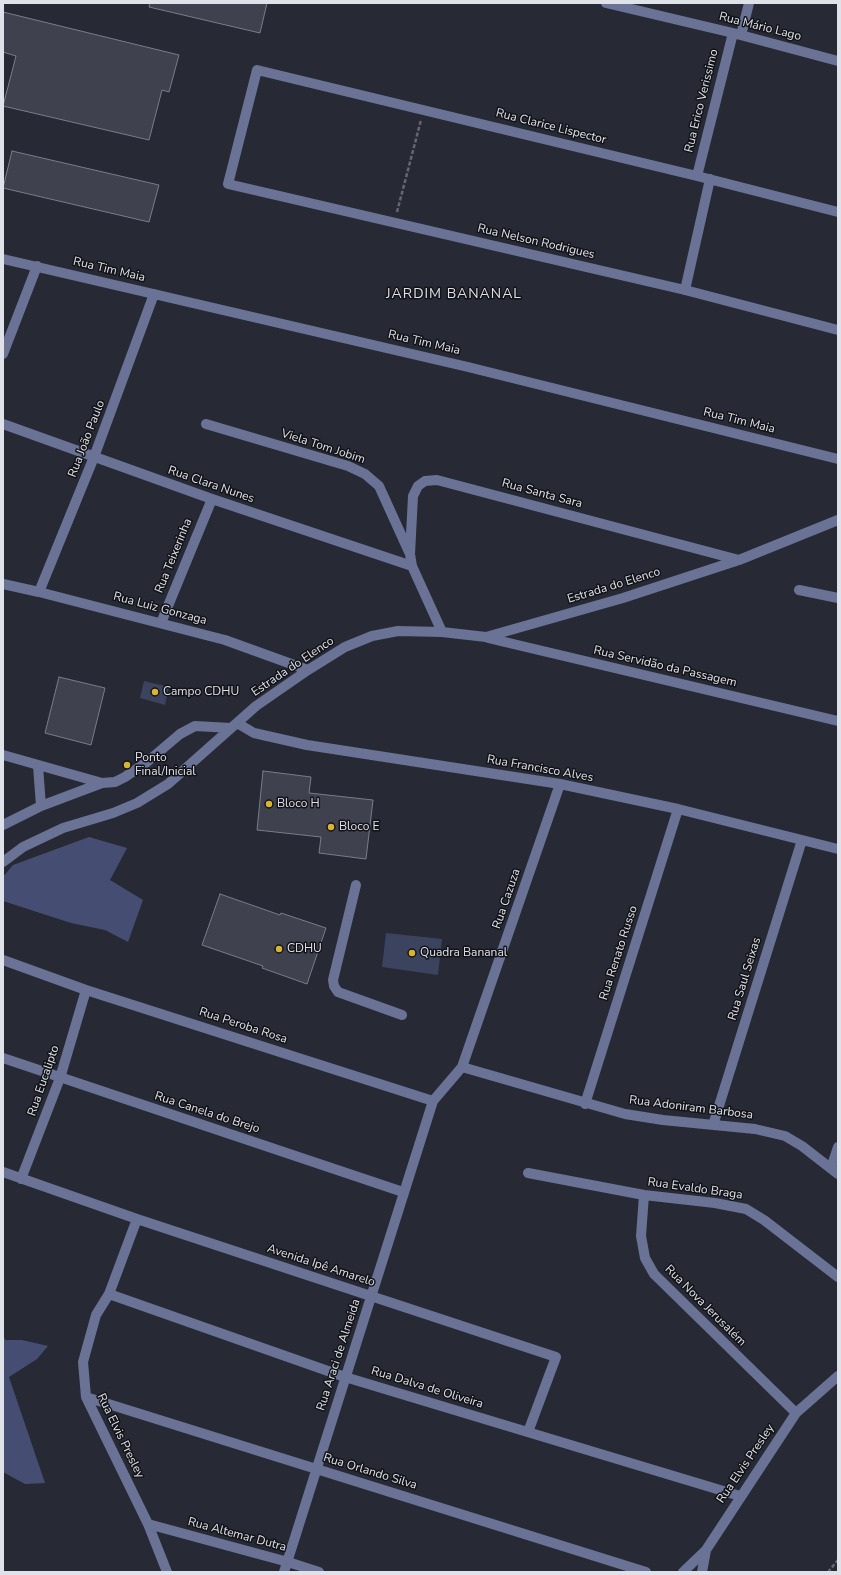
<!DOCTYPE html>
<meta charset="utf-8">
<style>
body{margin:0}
#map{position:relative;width:841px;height:1575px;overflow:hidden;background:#272a35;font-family:"Nunito Sans",sans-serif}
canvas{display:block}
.frame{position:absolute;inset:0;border:4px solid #e0e2e9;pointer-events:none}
</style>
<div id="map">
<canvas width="841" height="1575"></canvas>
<div class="frame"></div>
</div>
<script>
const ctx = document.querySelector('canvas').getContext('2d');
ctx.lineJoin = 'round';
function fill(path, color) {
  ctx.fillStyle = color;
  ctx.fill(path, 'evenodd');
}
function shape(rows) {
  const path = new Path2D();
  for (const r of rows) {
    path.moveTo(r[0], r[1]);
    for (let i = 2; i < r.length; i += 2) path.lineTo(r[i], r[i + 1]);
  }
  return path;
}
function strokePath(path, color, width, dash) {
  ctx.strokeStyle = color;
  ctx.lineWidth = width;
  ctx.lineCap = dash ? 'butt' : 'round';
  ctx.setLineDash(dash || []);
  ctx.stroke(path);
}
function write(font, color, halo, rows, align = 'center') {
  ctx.font = font + ' "Nunito Sans",sans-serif';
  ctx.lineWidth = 3;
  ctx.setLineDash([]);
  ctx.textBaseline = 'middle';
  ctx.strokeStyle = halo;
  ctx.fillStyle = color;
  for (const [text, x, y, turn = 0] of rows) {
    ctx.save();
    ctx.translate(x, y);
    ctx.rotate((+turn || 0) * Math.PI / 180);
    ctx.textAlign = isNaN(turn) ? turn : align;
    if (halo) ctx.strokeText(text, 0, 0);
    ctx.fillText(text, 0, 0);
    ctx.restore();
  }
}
fill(shape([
 [144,681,169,687,165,705,140,698],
 [386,933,442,939,438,975,382,967]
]), '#3c435e');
fill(shape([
 [89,837,127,848,110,880,143,900,128,942,105,930,71,923,3,901,3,877,13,865],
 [3,1333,5,1340,22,1340,48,1346,37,1359,9,1377,45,1483,25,1484,3,1472]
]), '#454e72');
const building = shape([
 [150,3,267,3,260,33,149,7,150,3],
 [3,12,179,55,169,92,162,90,149,140,3,106,16,56,3,52,3,12],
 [12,151,159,185,149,222,3,188,12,151],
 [59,677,105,688,91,745,45,733,59,677],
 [263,771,311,777,309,793,373,800,366,859,319,853,321,837,257,830,263,771],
 [220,894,280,915,281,913,326,928,307,984,262,968,263,966,202,945,220,894]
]);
fill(building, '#3f424e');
strokePath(building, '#797d8a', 1);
strokePath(shape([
 [397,212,421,120],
 [828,1572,838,1560]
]), '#646770', 2.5, [4, 2]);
strokePath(shape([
 [606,3,733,33,838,61],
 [741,35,749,3],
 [697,176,733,33],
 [838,212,697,176,257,70,228,184,685,290,838,330],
 [3,259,468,367,838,459],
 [685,290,710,179],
 [3,354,37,266],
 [3,424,212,499,412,566],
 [206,424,348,466,365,474,379,486,409,552],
 [3,584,39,592,225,640,308,670],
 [799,590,838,598],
 [39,592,94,457,154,294],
 [161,623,212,499],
 [442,632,412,566,410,554,413,496,418,486,425,481,437,480,739,560],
 [488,638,838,721],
 [237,723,254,733,307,745,560,784,678,809,838,849],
 [3,755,102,783],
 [38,766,41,806],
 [3,825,41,806,102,783,115,782,125,777,147,762,180,734,195,726,231,728],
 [3,862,23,847,63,828,113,813,137,803,168,784,256,706,308,670,345,647,372,636,398,631,442,632,486,637,623,598,739,560,838,520],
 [356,885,333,980,334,986,338,992,402,1015],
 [3,960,86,990,433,1101,462,1067,560,784],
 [3,1058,403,1192],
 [462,1067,625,1114,663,1120,755,1129,785,1136,802,1146,838,1174],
 [585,1104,678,809],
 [713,1125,802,840],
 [831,1168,838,1147],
 [3,1172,137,1219,556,1357,528,1432],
 [528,1173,644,1195,715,1203,746,1209,764,1220,838,1277],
 [21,1179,60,1078,86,990],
 [644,1195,641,1236,645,1258,654,1274,796,1413],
 [137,1219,109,1294,96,1315,83,1362,86,1397,148,1524,167,1572],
 [109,1294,345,1377,740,1496],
 [86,1397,646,1572],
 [148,1524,288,1562,319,1572],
 [284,1572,433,1101],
 [683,1572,706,1550,796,1413,838,1376],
 [702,1572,706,1550]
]), '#6a7395', 10);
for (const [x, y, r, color] of [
 [155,692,4,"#d7b434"],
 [127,765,4,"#d7b434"],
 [269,804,4,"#d7b434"],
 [331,827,4,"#d7b434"],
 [279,949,4,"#d7b434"],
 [412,953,4,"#d7b434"]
]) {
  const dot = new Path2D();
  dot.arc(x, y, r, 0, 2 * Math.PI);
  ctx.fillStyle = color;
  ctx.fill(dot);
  strokePath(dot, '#111318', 1.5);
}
write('12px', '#e0e2e9', '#111318', [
 ["Rua Mário Lago",760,27,14],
 ["Rua Erico Verissimo",702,101,-76],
 ["Rua Clarice Lispector",551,127,14],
 ["Rua Nelson Rodrigues",536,242,13],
 ["Rua Tim Maia",109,270,13],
 ["Rua Tim Maia",424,343,13],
 ["Rua Tim Maia",739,421,14],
 ["Rua João Paulo",87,439,-69],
 ["Viela Tom Jobim",323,447,18],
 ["Rua Clara Nunes",211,485,19],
 ["Rua Santa Sara",542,494,15],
 ["Rua Teixerinha",174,556,-68],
 ["Estrada do Elenco",614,586,-17],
 ["Rua Luiz Gonzaga",160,609,15],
 ["Estrada do Elenco",293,667,-34],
 ["Rua Servidão da Passagem",665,667,13],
 ["Rua Francisco Alves",540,769,10],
 ["Rua Cazuza",507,899,-71],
 ["Rua Renato Russo",619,953,-72],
 ["Rua Saul Seixas",745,979,-73],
 ["Rua Peroba Rosa",243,1026,18],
 ["Rua Eucalipto",44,1081,-71],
 ["Rua Adoniram Barbosa",691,1108,7],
 ["Rua Canela do Brejo",207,1113,18],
 ["Rua Evaldo Braga",695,1189,8],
 ["Avenida Ipê Amarelo",321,1266,18],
 ["Rua Nova Jerusalém",705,1306,45],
 ["Rua Araci de Almeida",339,1355,-72],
 ["Rua Dalva de Oliveira",427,1388,17],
 ["Rua Elvis Presley",120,1436,64],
 ["Rua Elvis Presley",746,1464,-56],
 ["Rua Orlando Silva",370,1472,17],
 ["Rua Altemar Dutra",237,1535,15]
]);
write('12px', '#e0e2e9', '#111318', [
 ["Campo CDHU",163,692],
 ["Ponto",135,758],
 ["Final/Inicial",135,772],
 ["Bloco H",277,804],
 ["Bloco E",339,827],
 ["CDHU",287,949],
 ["Quadra Bananal",420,953]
], 'left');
ctx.letterSpacing = '1px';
write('14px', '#e0e2e9', '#111318', [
 ["JARDIM BANANAL",454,295]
]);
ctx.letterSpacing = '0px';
</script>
